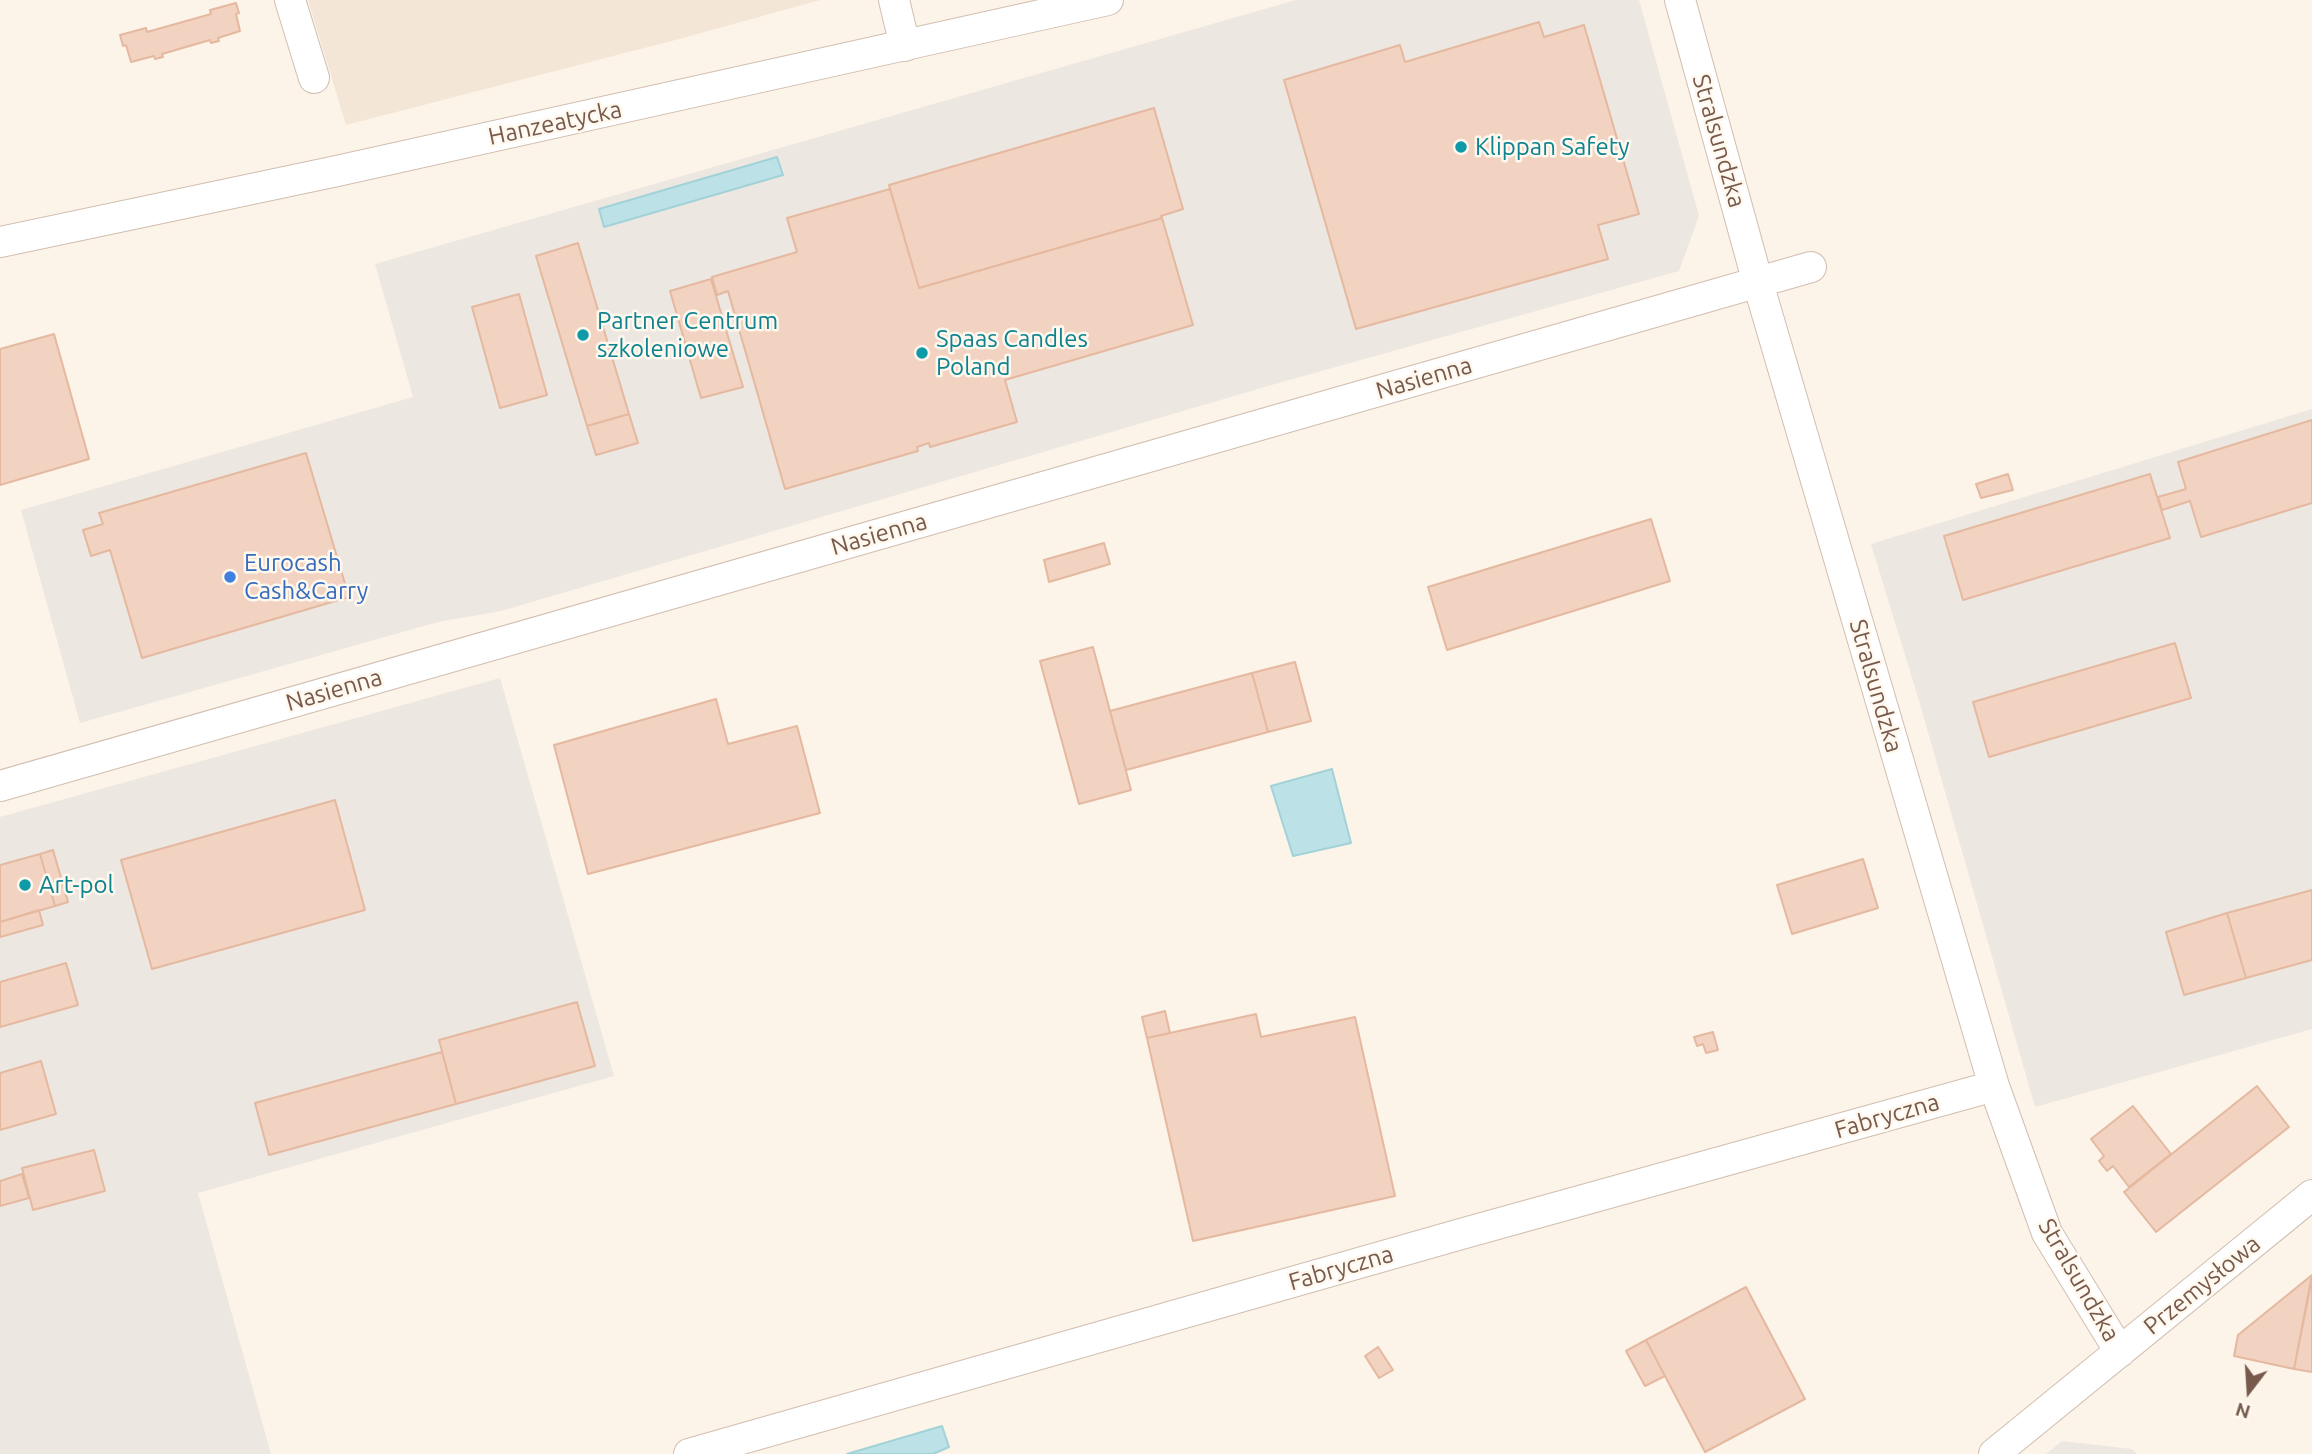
<!DOCTYPE html>
<meta charset="utf-8">
<style>
body{margin:0}
#map{position:relative;width:2312px;height:1454px;overflow:hidden;background:#fcf4e8;font-family:Ubuntu,sans-serif}
canvas{display:block}
.north{position:absolute;left:2214px;top:1356px;width:70px;height:70px;-webkit-text-stroke:5px #fff8ef;paint-order:stroke;rotate:197deg;font-size:19px;font-weight:700;line-height:28px;text-align:center;color:#775a4c}
.north::after{content:'';display:block;margin:auto;width:24px;height:32px;background:#775a4c;clip-path:polygon(50% 0,100% 100%,50% 72%,0 100%)}
</style>
<div id="map">
<canvas width="2312" height="1454"></canvas>
<div class="north">N</div>
</div>
<script>
const ctx = document.querySelector('canvas').getContext('2d');
ctx.lineJoin = 'round';
function fill(path, color) {
  ctx.fillStyle = color;
  ctx.fill(path, 'evenodd');
}
function shape(rows) {
  const path = new Path2D();
  for (const r of rows) {
    path.moveTo(r[0], r[1]);
    for (let i = 2; i < r.length; i += 2) path.lineTo(r[i], r[i + 1]);
  }
  return path;
}
function strokePath(path, color, width, dash) {
  ctx.strokeStyle = color;
  ctx.lineWidth = width;
  ctx.lineCap = dash ? 'butt' : 'round';
  ctx.setLineDash(dash || []);
  ctx.stroke(path);
}
function write(font, color, halo, rows, align = 'center') {
  ctx.font = font + ' Ubuntu,sans-serif';
  ctx.lineWidth = 5;
  ctx.setLineDash([]);
  ctx.textBaseline = 'middle';
  ctx.strokeStyle = halo;
  ctx.fillStyle = color;
  for (const [text, x, y, turn = 0] of rows) {
    ctx.save();
    ctx.translate(x, y);
    ctx.rotate((+turn || 0) * Math.PI / 180);
    ctx.textAlign = isNaN(turn) ? turn : align;
    if (halo) ctx.strokeText(text, 0, 0);
    ctx.fillText(text, 0, 0);
    ctx.restore();
  }
}
fill(shape([
 [308,0,820,0,683,38,346,125]
]), '#f4e6d7');
fill(shape([
 [1296,0,1639,0,1699,216,1679,271,1275,384,501,611,438,622,80,723,21,510,413,397,375,264],
 [2312,409,2312,1029,2035,1107,1920,704,1871,544],
 [500,678,614,1076,198,1193,271,1454,0,1454,0,817],
 [2062,1441,2132,1449,2137,1454,2046,1454]
]), '#ede7e1');
const water = shape([
 [777,157,783,175,604,227,599,209,777,157],
 [1332,769,1351,843,1293,856,1271,786,1332,769],
 [942,1426,949,1447,933,1454,847,1454,942,1426]
]);
fill(water, '#bce2e7');
strokePath(water, '#a2d2d8', 2);
const building = shape([
 [236,3,239,13,236,14,240,31,218,38,219,41,211,43,210,40,162,54,163,57,155,59,154,56,131,62,126,45,123,46,120,35,146,28,147,32,211,14,210,10,236,3],
 [1539,22,1544,37,1584,25,1639,214,1598,225,1608,259,1356,329,1284,80,1400,45,1405,62,1539,22],
 [1154,108,1183,209,1161,216,1162,218,919,288,889,185,1154,108],
 [890,189,919,288,1162,218,1193,325,1005,380,1017,422,930,447,929,443,917,447,918,451,785,489,728,291,717,295,712,277,797,252,787,218,890,189],
 [578,243,629,414,587,426,536,256,578,243],
 [711,279,743,387,701,398,670,291,711,279],
 [519,294,547,395,500,408,472,307,519,294],
 [54,334,89,459,0,485,0,349,54,334],
 [629,414,638,443,596,455,587,426,629,414],
 [2312,420,2312,503,2201,537,2190,501,2162,510,2158,497,2186,489,2178,462,2312,420],
 [306,453,349,597,142,658,110,550,91,556,83,530,103,524,99,513,306,453],
 [2008,474,2013,490,1981,498,1976,484,2008,474],
 [2150,474,2170,538,1963,600,1944,536,2150,474],
 [1651,519,1670,581,1447,650,1428,587,1651,519],
 [1104,543,1110,564,1049,582,1044,560,1104,543],
 [2175,643,2191,698,1989,757,1973,702,2175,643],
 [1093,647,1131,790,1079,804,1040,661,1093,647],
 [1295,662,1311,721,1268,732,1252,673,1295,662],
 [1252,673,1268,732,1126,770,1110,711,1252,673],
 [716,699,728,744,797,726,820,813,588,874,554,745,716,699],
 [335,800,365,910,152,969,121,860,335,800],
 [53,850,68,902,55,906,40,854,53,850],
 [40,854,55,906,0,922,0,865,40,854],
 [1863,859,1878,908,1792,934,1777,885,1863,859],
 [2312,890,2312,960,2246,978,2227,913,2312,890],
 [39,910,43,925,0,937,0,922,39,910],
 [2227,913,2246,978,2184,995,2166,932,2227,913],
 [66,963,78,1005,0,1027,0,982,66,963],
 [577,1002,595,1066,456,1104,439,1040,577,1002],
 [1165,1011,1170,1033,1147,1038,1142,1017,1165,1011],
 [1256,1014,1261,1037,1355,1017,1395,1196,1193,1241,1147,1038,1256,1014],
 [1713,1032,1718,1050,1706,1053,1703,1044,1697,1046,1694,1037,1713,1032],
 [442,1052,456,1104,269,1155,255,1103,442,1052],
 [41,1061,56,1114,0,1130,0,1073,41,1061],
 [2257,1086,2289,1127,2156,1232,2124,1192,2257,1086],
 [2133,1106,2171,1154,2129,1187,2113,1166,2107,1171,2099,1161,2104,1156,2091,1139,2133,1106],
 [94,1150,105,1191,33,1210,22,1168,94,1150],
 [22,1174,29,1198,0,1206,0,1181,22,1174],
 [2312,1275,2294,1369,2234,1356,2238,1335,2312,1275],
 [2312,1278,2312,1372,2294,1369,2312,1278],
 [1746,1287,1805,1399,1705,1452,1646,1340,1746,1287],
 [1646,1340,1665,1376,1645,1386,1626,1351,1646,1340],
 [1378,1347,1393,1370,1379,1378,1365,1356,1378,1347]
]);
fill(building, '#f2d2c0');
strokePath(building, '#e5b8a0', 2);
const minor = shape([
 [290,0,314,78],
 [894,0,905,46],
 [1680,0,1758,283,1994,1086,2047,1233,2120,1352],
 [0,242,337,171,1108,0],
 [0,786,1811,267],
 [689,1454,1461,1234,1994,1086],
 [1994,1454,2312,1195]
]);
strokePath(minor, '#d1beb0', 32);
strokePath(minor, '#fff', 30);
for (const [x, y, r, color] of [
 [1461,147,7,"#0f9aa8"],
 [583,335,7,"#0f9aa8"],
 [922,353,7,"#0f9aa8"],
 [230,577,7,"#3f7fe0"],
 [25,885,7,"#0f9aa8"]
]) {
  const dot = new Path2D();
  dot.arc(x, y, r, 0, 2 * Math.PI);
  ctx.fillStyle = color;
  ctx.fill(dot);
  strokePath(dot, '#fff8ef', 2.5);
}
write('24px', '#775a4c', '#fff8ef', [
 ["Hanzeatycka",555,123,-12],
 ["Stralsundzka",1719,141,74],
 ["Nasienna",1424,378,-16],
 ["Nasienna",879,534,-16],
 ["Stralsundzka",1876,686,74],
 ["Nasienna",334,690,-16],
 ["Fabryczna",1887,1116,-16],
 ["Fabryczna",1341,1268,-16],
 ["Stralsundzka",2079,1280,60],
 ["Przemysłowa",2202,1285,-39]
]);
write('24px', '#0d838f', '#fff8ef', [
 ["Klippan Safety",1475,147],
 ["Partner Centrum",597,321],
 ["szkoleniowe",597,349],
 ["Spaas Candles",936,339],
 ["Poland",936,367],
 ["Art-pol",39,885]
], 'left');
write('24px', '#366cbe', '#fff8ef', [
 ["Eurocash",244,563],
 ["Cash&Carry",244,591]
], 'left');
</script>
